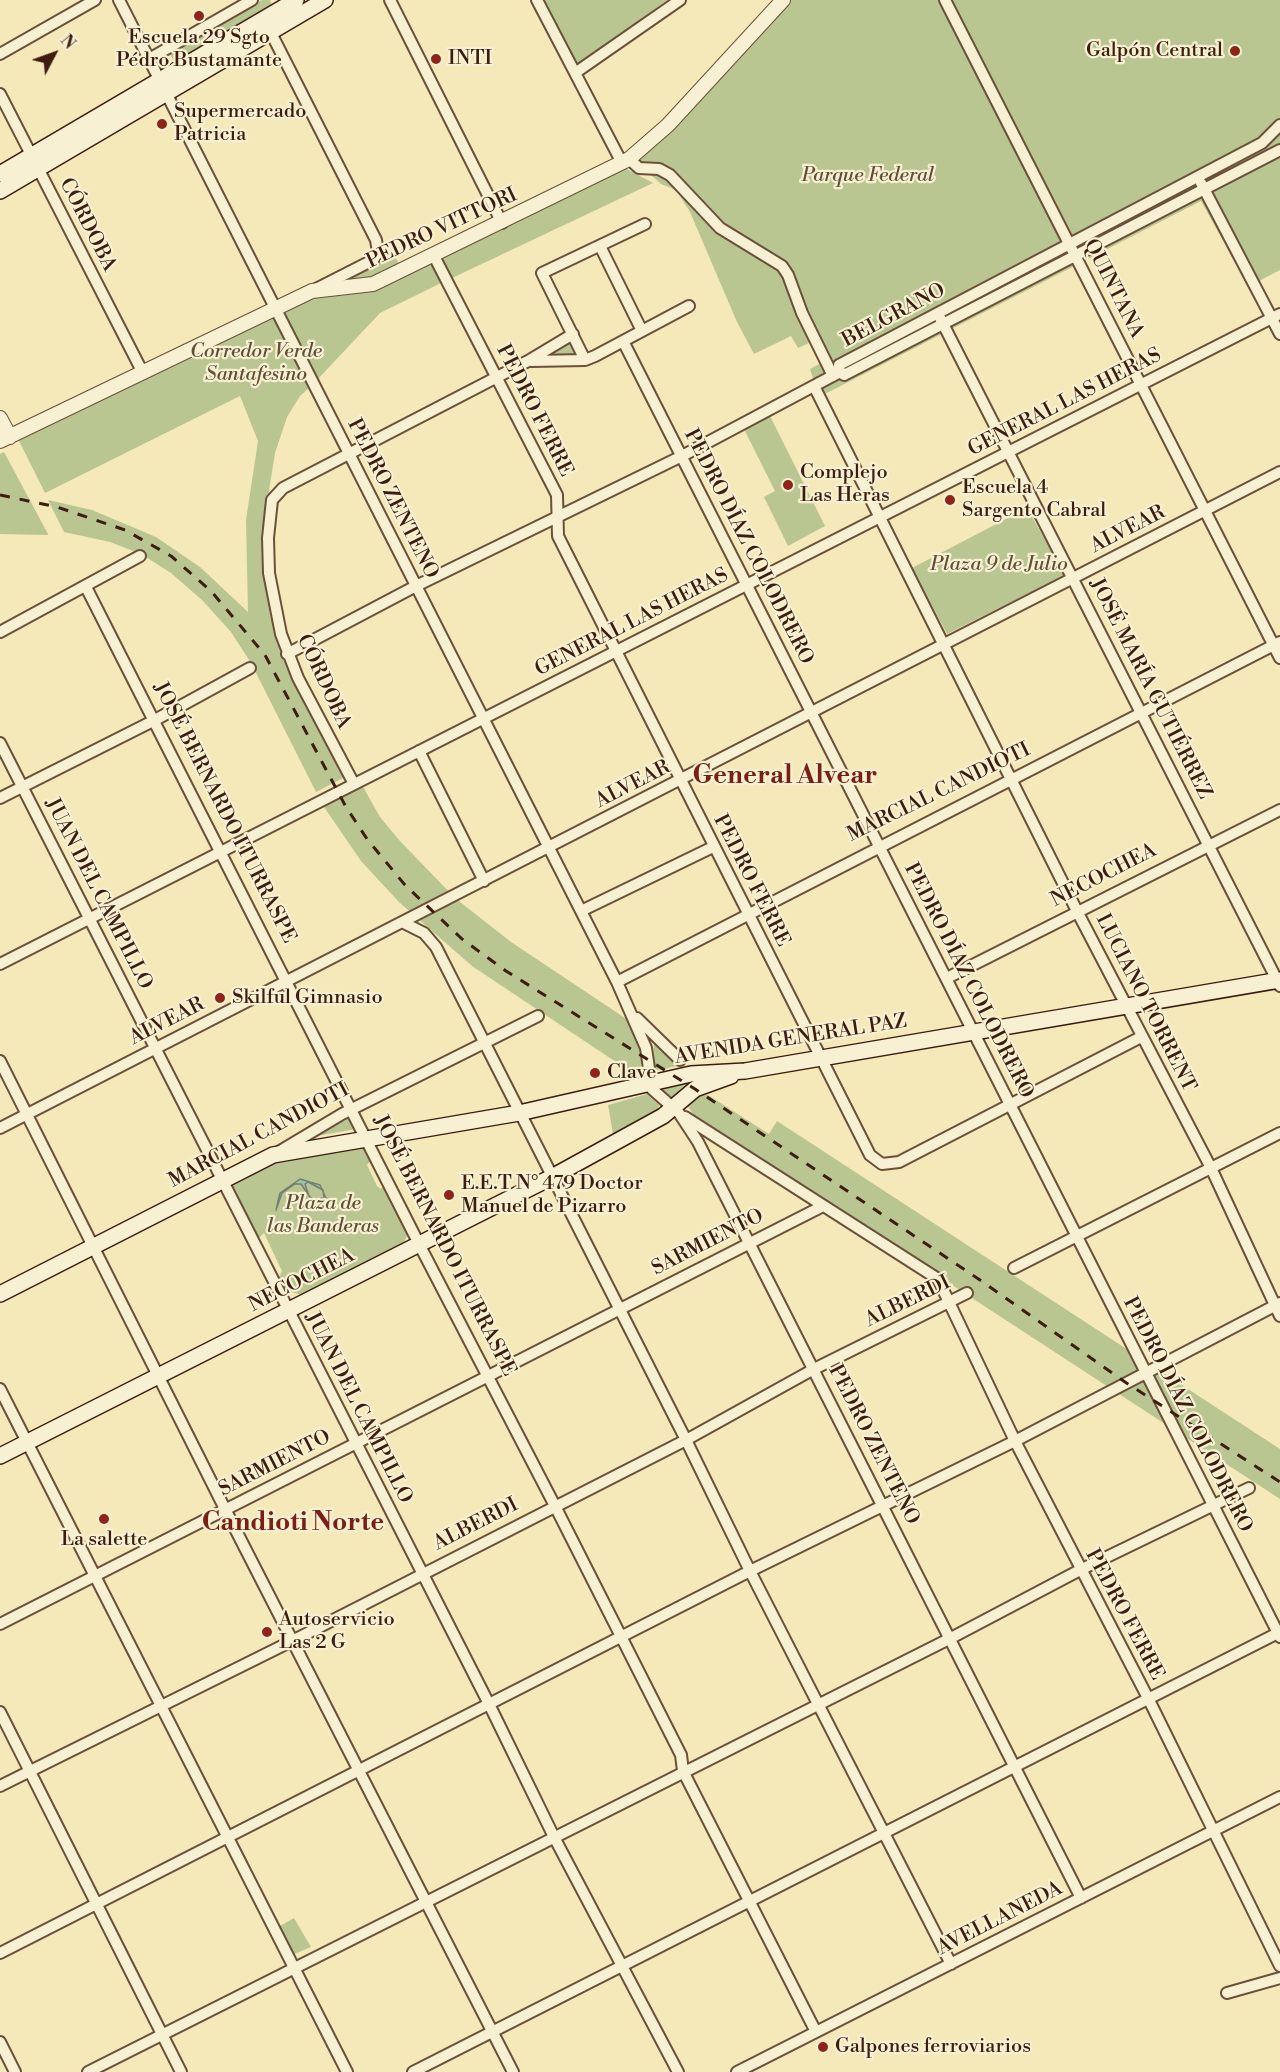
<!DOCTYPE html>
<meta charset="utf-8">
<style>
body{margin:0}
#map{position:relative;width:1280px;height:2072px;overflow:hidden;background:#f5e8b9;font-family:"Libre Bodoni",serif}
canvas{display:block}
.north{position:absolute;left:24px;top:24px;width:60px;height:60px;-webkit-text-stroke:4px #f8f0d2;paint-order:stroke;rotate:49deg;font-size:16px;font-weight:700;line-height:24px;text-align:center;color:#3d1d0f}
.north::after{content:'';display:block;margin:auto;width:21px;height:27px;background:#3d1d0f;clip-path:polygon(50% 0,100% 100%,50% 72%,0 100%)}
</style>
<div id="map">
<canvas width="1280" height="2072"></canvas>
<div class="north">N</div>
</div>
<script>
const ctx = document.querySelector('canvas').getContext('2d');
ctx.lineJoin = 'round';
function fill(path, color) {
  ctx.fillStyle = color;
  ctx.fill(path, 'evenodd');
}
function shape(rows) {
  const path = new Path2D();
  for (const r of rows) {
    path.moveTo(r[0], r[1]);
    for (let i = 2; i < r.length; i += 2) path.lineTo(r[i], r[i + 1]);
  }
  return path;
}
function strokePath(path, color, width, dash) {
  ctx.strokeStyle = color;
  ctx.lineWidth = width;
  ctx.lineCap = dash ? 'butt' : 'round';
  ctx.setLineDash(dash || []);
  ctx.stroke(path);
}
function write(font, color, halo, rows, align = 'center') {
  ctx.font = font + ' "Libre Bodoni",serif';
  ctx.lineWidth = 4.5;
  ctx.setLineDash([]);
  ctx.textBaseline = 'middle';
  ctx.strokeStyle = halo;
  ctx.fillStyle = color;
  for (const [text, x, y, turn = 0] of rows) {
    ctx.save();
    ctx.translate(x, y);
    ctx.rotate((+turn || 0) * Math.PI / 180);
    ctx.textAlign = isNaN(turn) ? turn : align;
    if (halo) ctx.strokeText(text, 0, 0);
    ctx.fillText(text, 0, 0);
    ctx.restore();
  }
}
fill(shape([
 [262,0,270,0,273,7,175,63,170,54],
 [542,0,667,0,577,66],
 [788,0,1280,0,1280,270,1257,282,1232,257,1201,201,819,397,810,369,821,363,811,342,798,348,791,336,754,354,737,322,690,212,676,190,661,184,634,160],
 [623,167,653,183,450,279,439,257],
 [393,252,400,266,372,280,326,286],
 [432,260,443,282,380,313,317,380,284,312,314,297],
 [274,316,309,388,300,396,287,417,275,453,267,503,267,587,272,616,287,664,345,777,316,792,251,663,231,632,202,600,171,573,141,554,110,542,64,532,48,500,92,510,156,537,200,567,248,612,246,520,258,441,240,396,45,493,18,439],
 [572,335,583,359,535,358],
 [770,416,825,526,788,546,764,497,775,491,744,429],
 [4,452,48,534,48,535,0,534,0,454],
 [1027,508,1065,575,947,634,912,568],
 [362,785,380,817,400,841,455,898,511,942,631,1022,642,1053,640,1075,637,1076,472,966,399,902,361,861,322,804],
 [654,1040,682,1065,653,1071],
 [690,1080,671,1098,666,1097,658,1088],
 [647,1094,659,1105,657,1112,613,1134,608,1105],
 [708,1095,769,1134,777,1121,1280,1449,1280,1499,696,1118,686,1104,700,1096],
 [350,1118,356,1129,311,1137],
 [356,1143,370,1153,373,1158,367,1165,377,1186,381,1189,385,1183,409,1232,403,1244,302,1295,281,1289,277,1281,282,1271,264,1233,257,1240,231,1187,237,1176,274,1157],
 [294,1918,311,1947,292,1955,278,1927]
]), '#bac691');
const water = shape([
 [300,1179,320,1185,326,1198,320,1202,313,1201,301,1184,295,1184,282,1193,276,1210,280,1193,300,1179],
 [308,1182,323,1190,324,1198,314,1200,309,1196,305,1184,308,1182]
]);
fill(water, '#9cc0b1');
strokePath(water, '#767f70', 1.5);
const minor = shape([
 [119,0,617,982,646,1048,652,1089,679,1113,698,1142,1081,1898],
 [390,0,502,223],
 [537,0,622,163],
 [945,0,1280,658],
 [268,27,376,240,378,252,373,260,316,289],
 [0,54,95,0],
 [149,59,252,0],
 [575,73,680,0],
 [0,94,143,373],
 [629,159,639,168,659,169,670,175,720,228,782,266,788,275,802,313,833,376],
 [1201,183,1280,334],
 [600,246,642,331],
 [434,256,557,495,558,536,870,1155,882,1164,899,1162,1141,1037],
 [938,314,1280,986],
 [623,341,1280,1637],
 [585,360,542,273,645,224],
 [531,361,585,360,595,356,689,306],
 [840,372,839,365,1262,143,1280,125],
 [840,372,844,375,1280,150],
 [814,386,1078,913,1211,1168,1280,1316],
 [86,587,419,1244,555,1506,681,1755,683,1771,816,2032],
 [0,632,140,556],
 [287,654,416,586,682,456,840,372],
 [0,743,489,1704,554,1837,678,2072],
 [419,751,484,881],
 [354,784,298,678,281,634,269,573,268,538,272,500,283,488,528,361,573,334],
 [0,798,155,720,250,668],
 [581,911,713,847],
 [402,922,424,933,436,947,686,1440,750,1571,951,1964],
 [0,964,1280,314],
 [947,978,1280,810],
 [617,982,1280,642],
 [637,1018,680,1060],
 [0,1061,225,1509,513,2072],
 [685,1117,938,1279,1015,1441,1149,1700,1280,1966],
 [0,1128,1280,472],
 [280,1151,342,1114,538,1016],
 [1014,1268,1280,1133],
 [0,1389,347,2072],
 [0,1624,823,1206],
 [0,1712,181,2072],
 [0,1786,292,1641,686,1440,814,1369,967,1293],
 [0,1953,750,1571,1015,1441,1280,1303],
 [1227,1993,1280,1978],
 [0,2042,15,2072],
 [88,2072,951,1638,1080,1570,1249,1488],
 [413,2072,1280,1632],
 [737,2072,1280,1797]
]);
const tertiary = shape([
 [0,418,10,437],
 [0,441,312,291,373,284,629,159,668,125,783,0]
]);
const secondary = shape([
 [0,174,296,0],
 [0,191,325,0],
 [0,1294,273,1155,519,1113,691,1074,745,1071,1280,980],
 [0,1456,552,1177,663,1116,695,1089,731,1076]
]);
strokePath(minor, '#6b503a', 14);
strokePath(tertiary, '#6b503a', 16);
strokePath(secondary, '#3d1d0f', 18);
strokePath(minor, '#f8f0d2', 10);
strokePath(tertiary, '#f8f0d2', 14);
strokePath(secondary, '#f8f0d2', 15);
strokePath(shape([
 [0,495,57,507,125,530,171,556,211,591,265,655,346,807,367,839,405,885,462,939,506,971,695,1089,980,1280,1125,1382,1280,1482]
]), '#3d1d0f', 3, [10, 10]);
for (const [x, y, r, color] of [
 [199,16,6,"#8f2418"],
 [1235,51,6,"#8f2418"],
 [436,59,6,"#8f2418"],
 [162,124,6,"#8f2418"],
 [788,485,6,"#8f2418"],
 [950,500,6,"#8f2418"],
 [220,998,6,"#8f2418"],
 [595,1073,6,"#8f2418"],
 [449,1195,6,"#8f2418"],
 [104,1519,6,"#8f2418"],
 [267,1632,6,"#8f2418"],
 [823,2047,6,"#8f2418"]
]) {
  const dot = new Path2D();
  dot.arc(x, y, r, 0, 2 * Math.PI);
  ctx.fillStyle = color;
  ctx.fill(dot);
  strokePath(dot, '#f8f0d2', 2);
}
write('20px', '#3d1d0f', '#f8f0d2', [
 ["Escuela 29 Sgto",199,38,"center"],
 ["Pédro Bustamante",199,61,"center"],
 ["Galpón Central",1223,51,"right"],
 ["INTI",448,59],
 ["Supermercado",174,112],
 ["Patricia",174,135],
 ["Complejo",800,473],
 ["Las Heras",800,496],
 ["Escuela 4",962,488],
 ["Sargento Cabral",962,511],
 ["Skilful Gimnasio",232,998],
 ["Clave",607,1073],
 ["E.E.T N° 479 Doctor",461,1184],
 ["Manuel de Pizarro",461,1207],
 ["La salette",104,1540,"center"],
 ["Autoservicio",279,1620],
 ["Las 2 G",279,1643],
 ["Galpones ferroviarios",835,2047]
], 'left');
write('italic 20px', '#625036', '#f8f0d2', [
 ["Parque Federal",868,176],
 ["Corredor Verde",256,352],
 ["Santafesino",256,375],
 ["Plaza 9 de Julio",999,565],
 ["Plaza de",323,1204],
 ["las Banderas",323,1227]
]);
write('20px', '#3d1d0f', '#f8f0d2', [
 ["CÓRDOBA",87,225,63],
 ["PEDRO VITTORI",442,229,-25],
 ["QUINTANA",1113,289,63],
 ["BELGRANO",894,316,-28],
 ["GENERAL LAS HERAS",1065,403,-27],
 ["PEDRO FERRE",534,411,63],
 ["PEDRO ZENTENO",392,499,63],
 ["ALVEAR",1128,530,-27],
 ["PEDRO DÍAZ COLODRERO",748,547,63],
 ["GENERAL LAS HERAS",632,623,-27],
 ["CÓRDOBA",323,682,65],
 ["JOSÉ MARÍA GUTIÉRREZ",1150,689,63],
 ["ALVEAR",633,785,-27],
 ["MARCIAL CANDIOTI",939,793,-26],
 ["JOSÉ BERNARDO ITURRASPE",224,813,63],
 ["NECOCHEA",1104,876,-27],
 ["PEDRO FERRE",751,881,63],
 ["JUAN DEL CAMPILLO",98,894,63],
 ["PEDRO DÍAZ COLODRERO",968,981,63],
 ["LUCIANO TORRENT",1145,1003,63],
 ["ALVEAR",167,1022,-27],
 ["AVENIDA GENERAL PAZ",791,1040,-9],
 ["MARCIAL CANDIOTI",259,1136,-28],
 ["SARMIENTO",708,1243,-27],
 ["JOSÉ BERNARDO ITURRASPE",444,1246,63],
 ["NECOCHEA",302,1281,-27],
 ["ALBERDI",908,1302,-26],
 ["JUAN DEL CAMPILLO",358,1408,63],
 ["PEDRO DÍAZ COLODRERO",1187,1415,63],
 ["PEDRO ZENTENO",873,1445,63],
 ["SARMIENTO",275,1464,-27],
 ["ALBERDI",476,1525,-27],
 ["PEDRO FERRE",1124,1615,62],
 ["AVELLANEDA",1000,1919,-27]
]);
write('bold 26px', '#7a1f14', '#f8f0d2', [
 ["General Alvear",785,777],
 ["Candioti Norte",293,1524]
]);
</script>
